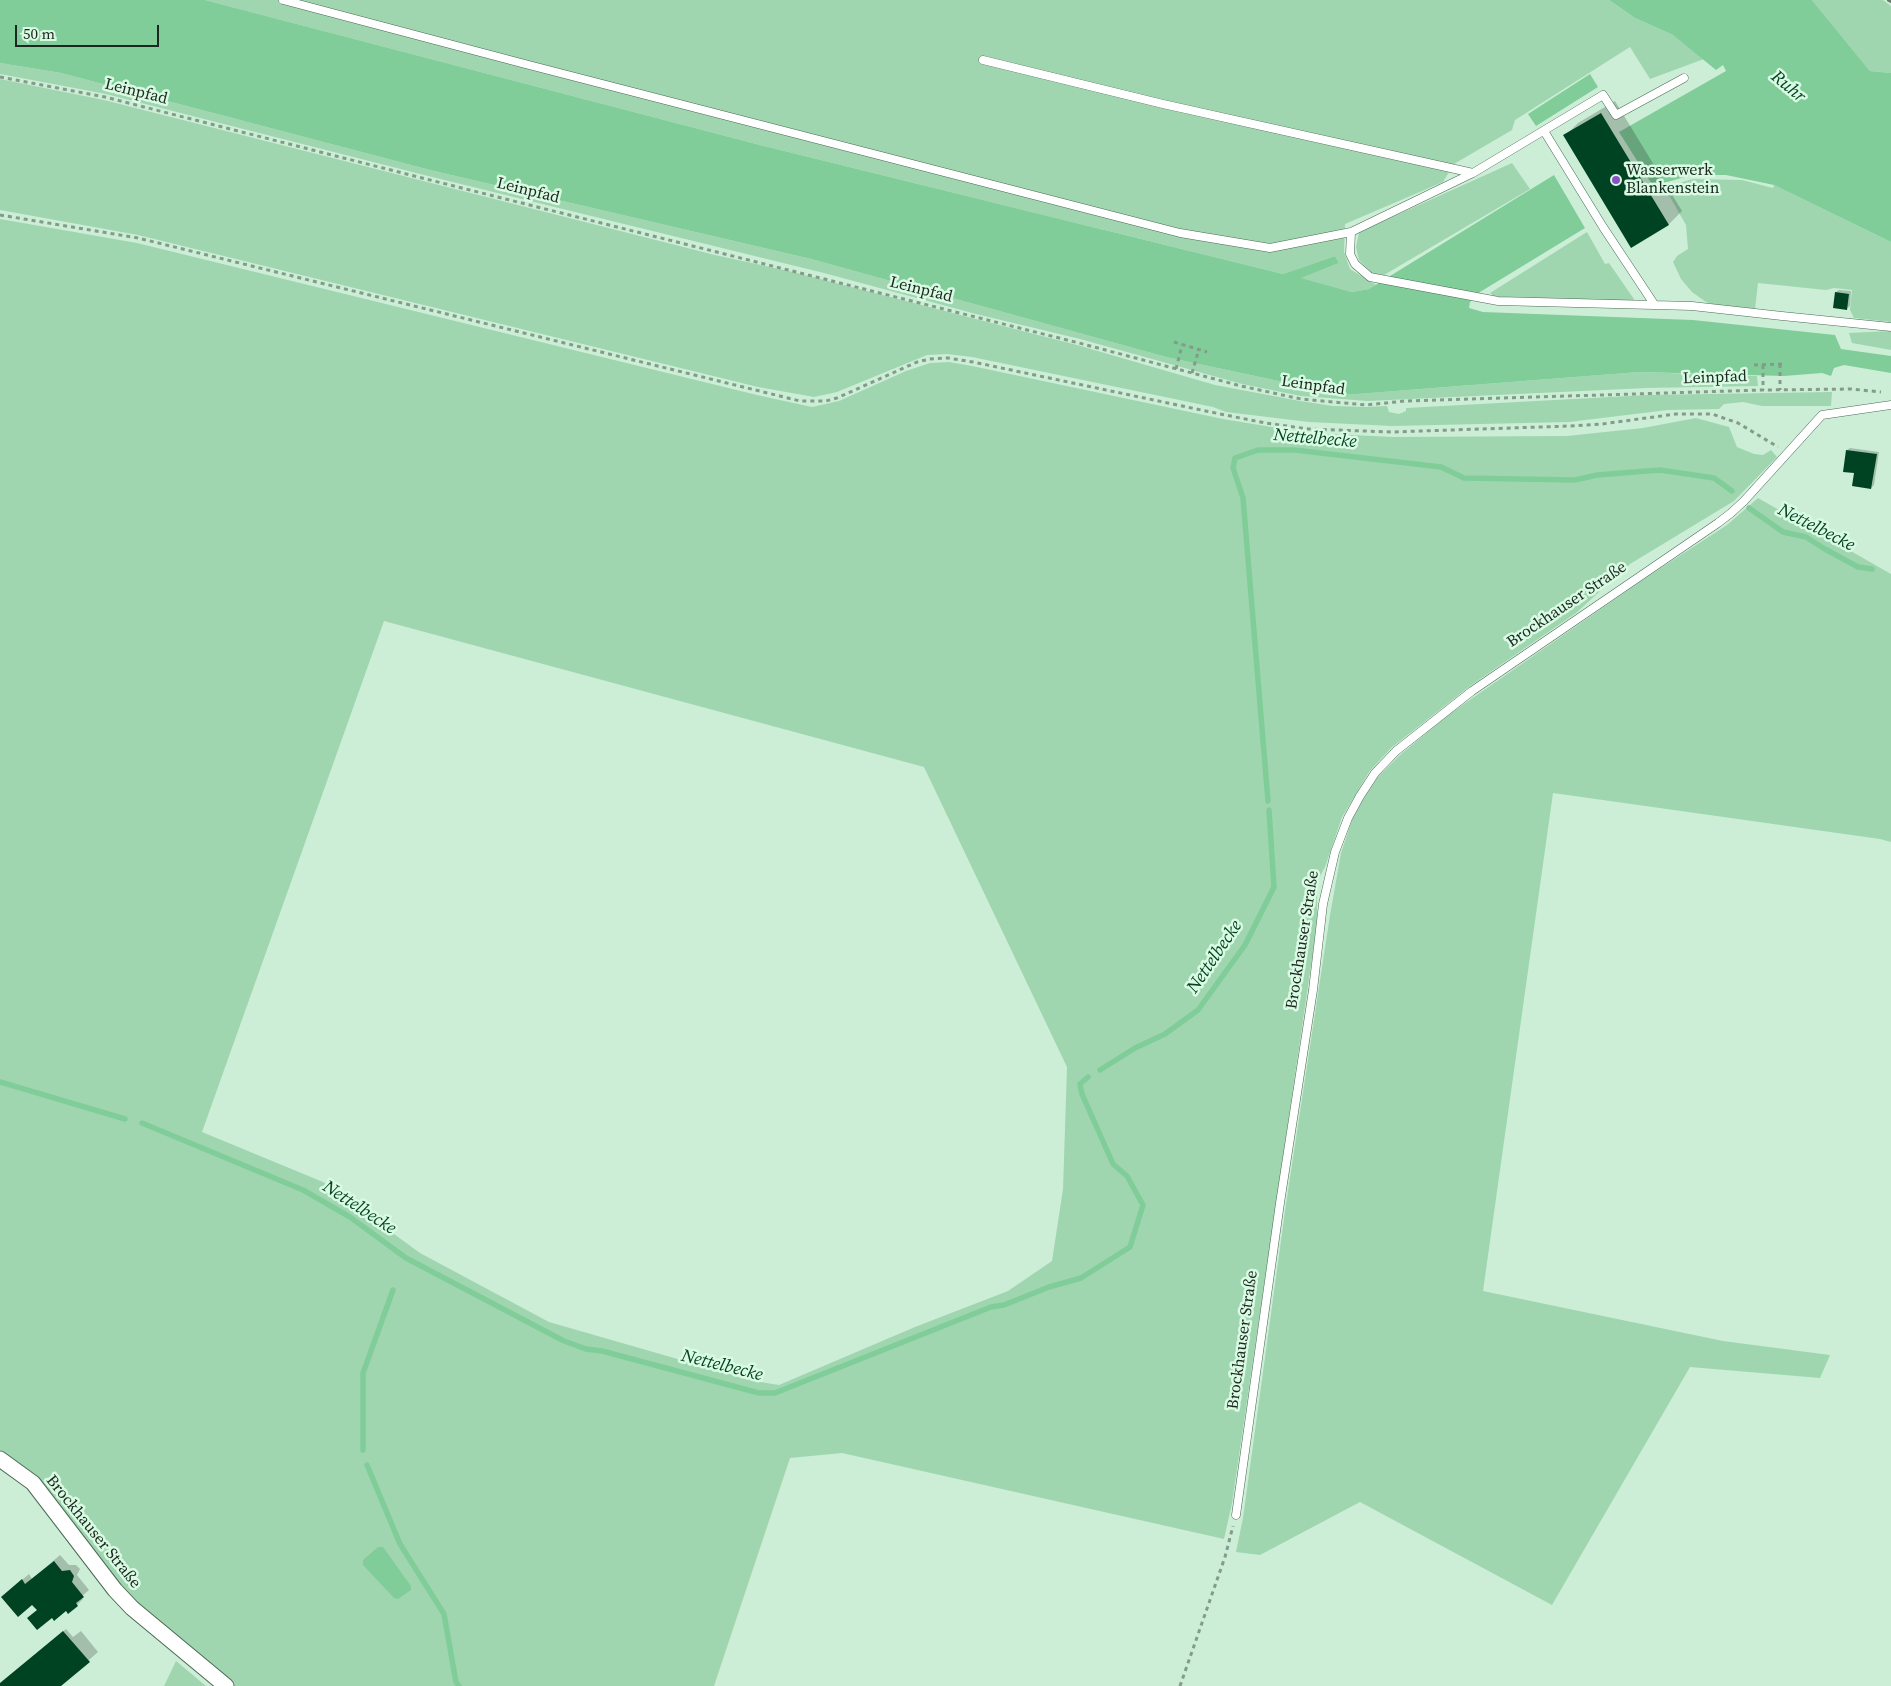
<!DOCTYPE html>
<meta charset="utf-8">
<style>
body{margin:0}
#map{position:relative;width:1891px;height:1686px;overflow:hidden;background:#cceed6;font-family:"Source Serif 4",serif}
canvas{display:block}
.scale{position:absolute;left:15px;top:25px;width:144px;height:22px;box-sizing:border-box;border:2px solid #1b271f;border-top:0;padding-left:6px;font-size:15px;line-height:18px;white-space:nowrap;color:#1b271f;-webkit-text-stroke:4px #d9fbe3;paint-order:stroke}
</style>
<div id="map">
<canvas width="1891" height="1686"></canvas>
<div class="scale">50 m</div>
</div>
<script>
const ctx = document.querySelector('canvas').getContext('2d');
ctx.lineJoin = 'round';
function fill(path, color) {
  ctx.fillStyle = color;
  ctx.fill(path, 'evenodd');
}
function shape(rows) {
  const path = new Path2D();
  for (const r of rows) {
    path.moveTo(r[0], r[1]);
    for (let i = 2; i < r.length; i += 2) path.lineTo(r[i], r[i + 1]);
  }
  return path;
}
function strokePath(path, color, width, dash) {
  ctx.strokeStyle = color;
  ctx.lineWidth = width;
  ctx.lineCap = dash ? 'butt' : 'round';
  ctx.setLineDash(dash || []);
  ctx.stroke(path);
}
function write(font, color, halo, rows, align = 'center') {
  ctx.font = font + ' "Source Serif 4",serif';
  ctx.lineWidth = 5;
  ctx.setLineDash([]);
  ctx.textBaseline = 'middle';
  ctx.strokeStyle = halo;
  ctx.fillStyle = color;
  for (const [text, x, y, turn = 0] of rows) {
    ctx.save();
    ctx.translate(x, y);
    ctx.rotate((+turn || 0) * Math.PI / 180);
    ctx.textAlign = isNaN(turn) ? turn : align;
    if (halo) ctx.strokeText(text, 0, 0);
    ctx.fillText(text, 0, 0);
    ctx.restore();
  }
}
fill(shape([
 [205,0,1609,0,1635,18,1673,35,1704,59,1650,79,1630,47,1515,120,1512,130,1454,164,1443,182,1345,224,1344,252,1350,269,1376,285,1369,289,1352,292,1300,278,1339,263,1335,256,1283,274,760,145],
 [1812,0,1883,0,1891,6,1891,73,1870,71],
 [0,63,61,73,430,170,811,259,1166,357,1344,395,1639,372,1757,376,1758,386,1647,388,1367,401,1301,396,1242,384,1080,339,976,314,824,273,424,175,106,94,0,74],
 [0,79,104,100,715,255,793,272,1077,345,1215,385,1300,401,1333,406,1366,407,1387,406,1389,412,1399,414,1406,411,1406,408,1647,395,1832,392,1831,406,1762,406,1743,402,1724,404,1719,409,1668,410,1569,422,1392,426,1309,422,1226,412,1213,407,972,357,947,354,927,355,837,392,814,397,758,387,138,235,0,210],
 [1512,163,1530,189,1384,275,1372,273,1359,260,1356,247,1359,232],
 [1693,179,1742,180,1773,188,1774,185,1891,242,1891,322,1854,318,1850,310,1852,290,1834,288,1826,290,1758,283,1755,309,1719,306,1706,302,1692,292,1681,279,1673,262,1677,256,1688,249,1686,225,1666,190,1668,186],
 [0,219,137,243,757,395,812,407,839,401,906,371,930,363,949,362,972,366,1223,419,1308,433,1393,437,1567,436,1643,428,1696,418,1729,427,1737,447,1754,454,1763,455,1771,450,1777,457,1734,501,1630,564,1576,613,1470,686,1391,748,1369,772,1342,817,1325,867,1317,882,1317,920,1313,952,1232,1503,1224,1539,842,1453,790,1458,714,1686,235,1686,130,1598,38,1480,0,1450],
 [384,621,924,767,1067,1067,1063,1189,1052,1261,1008,1291,915,1327,779,1385,754,1381,549,1322,420,1253,323,1182,202,1132],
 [1587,232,1605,264,1609,263,1636,302,1496,298,1490,293],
 [1891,331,1891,350,1852,343,1849,333],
 [1758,498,1891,574,1891,842,1880,839,1553,793,1483,1291,1723,1341,1830,1355,1820,1378,1690,1367,1552,1605,1360,1502,1260,1555,1236,1552,1243,1518,1286,1204,1330,915,1341,853,1352,820,1364,798,1378,777,1400,755,1448,715,1647,577,1727,525],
 [176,1661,206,1686,164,1686]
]), '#9fd6b0');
fill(shape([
 [0,0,205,0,760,145,1283,274,1335,256,1339,263,1301,278,1352,292,1369,289,1554,175,1585,228,1480,292,1470,302,1469,308,1483,312,1693,320,1835,335,1841,349,1891,356,1891,373,1844,365,1834,368,1831,376,1822,373,1784,376,1639,372,1344,395,1166,357,811,259,430,170,61,73,0,63],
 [1609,0,1812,0,1870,71,1891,73,1891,242,1774,185,1726,175,1692,175,1653,186,1619,132,1726,71,1723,65,1716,70,1673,35,1635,18],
 [1590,74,1598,87,1536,126,1528,114],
 [378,1547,383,1547,411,1586,411,1590,398,1599,394,1598,363,1565,363,1560]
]), '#81cd9a');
fill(shape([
 [1615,101,1682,211,1669,224,1632,246,1565,136,1578,123],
 [1839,290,1851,291,1850,306,1847,308,1836,292],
 [1850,448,1879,452,1874,485,1871,488,1855,472,1847,450],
 [60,1555,69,1565,76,1565,80,1569,77,1575,89,1590,81,1597,83,1599,77,1605,52,1616,38,1610,32,1603,9,1591,29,1574,32,1579],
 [66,1629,73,1637,81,1631,98,1652,59,1686,0,1686,0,1684]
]), '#0003');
strokePath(shape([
 [1749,508,1783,532,1806,537,1823,548,1858,567,1872,569],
 [1268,801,1243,498,1233,468,1235,458,1258,450,1295,450,1441,467,1464,478,1575,480,1597,475,1660,470,1714,478,1732,491],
 [1100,1070,1135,1048,1165,1034,1198,1010,1245,945,1274,887,1269,810],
 [0,1082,125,1119],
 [142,1123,303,1190,350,1217,406,1258,564,1341,586,1349,602,1351,759,1393,775,1393,991,1307,1004,1305,1049,1287,1081,1278,1130,1247,1143,1205,1127,1176,1113,1164,1082,1094,1080,1084,1088,1077],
 [363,1450,363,1373,393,1290],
 [367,1465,400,1544,444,1614,456,1682,459,1686]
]), '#81cd9a', 5.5);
fill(shape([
 [1601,113,1669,225,1631,248,1563,135],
 [1835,292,1849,294,1847,310,1833,308],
 [1846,450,1877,454,1871,489,1852,486,1854,473,1843,472],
 [54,1561,62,1571,70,1570,74,1576,72,1582,84,1597,76,1603,78,1606,68,1614,66,1611,54,1621,52,1618,37,1630,27,1618,37,1610,32,1605,18,1617,1,1597,22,1579,25,1584],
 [63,1631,90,1662,61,1686,0,1686,0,1683]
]), '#004322');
const lane = shape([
 [283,0,525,64,1180,233,1270,248,1351,232],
 [983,60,1163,104,1473,173],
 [1684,78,1616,115,1603,95,1473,173,1351,232,1350,254,1355,264,1370,277,1375,278,1498,301,1692,306,1782,316,1891,327],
 [1544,131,1603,227,1654,304],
 [1236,1515,1280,1203,1313,990,1323,904,1335,852,1348,818,1360,796,1375,773,1396,751,1472,691,1718,523,1731,513,1744,501,1822,415,1891,405]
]);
const street = shape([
 [0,1459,33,1483,115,1590,132,1608,226,1686]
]);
strokePath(lane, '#4c6a55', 9);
strokePath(street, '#4c6a55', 17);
strokePath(shape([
 [0,77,105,97,422,178,1079,343,1241,386,1301,399,1366,405,1405,401,1763,390,1851,389,1881,392],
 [0,215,138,238,800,401,826,401,837,398,917,362,930,359,948,358,973,362,1225,415,1266,423,1308,429,1392,432,1570,426,1602,424,1676,414,1712,414,1738,423,1778,447],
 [1174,342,1207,352],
 [1780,364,1780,390],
 [1754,365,1785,364],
 [1763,365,1763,390],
 [1176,369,1182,345],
 [1192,373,1199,349],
 [1180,1686,1225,1557,1233,1526]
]), '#839c8a', 3, [4, 4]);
strokePath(lane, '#fff', 8);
strokePath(street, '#fff', 15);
strokePath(shape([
 [1889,0,1891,1]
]), '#677c6d', 4);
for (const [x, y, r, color] of [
 [1616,180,5,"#8b50c6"]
]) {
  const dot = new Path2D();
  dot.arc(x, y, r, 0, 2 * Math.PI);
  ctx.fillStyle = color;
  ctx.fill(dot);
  strokePath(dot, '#d9fbe3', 2);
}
write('16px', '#1b271f', '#d9fbe3', [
 ["Leinpfad",136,92,14],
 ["Leinpfad",528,191,14],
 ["Leinpfad",921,290,14],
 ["Leinpfad",1715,378,-2],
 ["Leinpfad",1313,386,8],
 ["Brockhauser Straße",1567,605,-34],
 ["Brockhauser Straße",1303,940,-81],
 ["Brockhauser Straße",1243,1340,-82],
 ["Brockhauser Straße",93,1532,51]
]);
write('16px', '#1b271f', '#d9fbe3', [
 ["Wasserwerk",1626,171],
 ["Blankenstein",1626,189]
], 'left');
write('italic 18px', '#044222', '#d9fbe3', [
 ["Ruhr",1788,87,40],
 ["Nettelbecke",1315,439,5],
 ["Nettelbecke",1816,528,27],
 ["Nettelbecke",1215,957,-56],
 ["Nettelbecke",359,1208,33],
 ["Nettelbecke",722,1366,14]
]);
</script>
